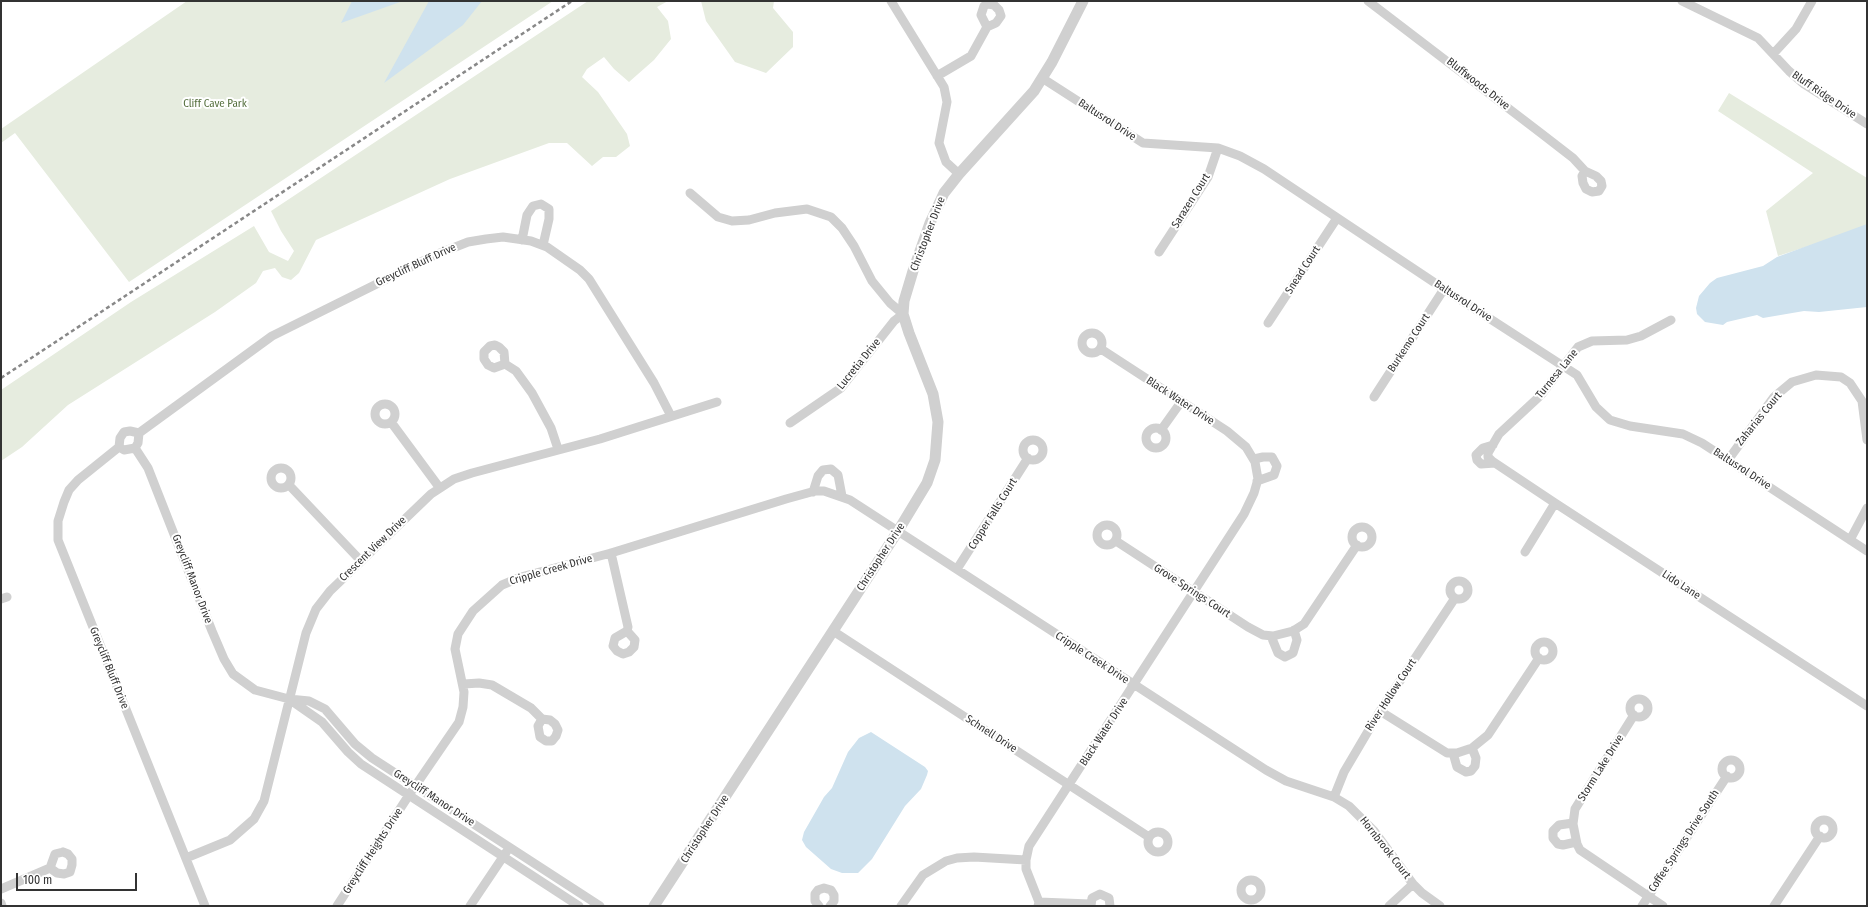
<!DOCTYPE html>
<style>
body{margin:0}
#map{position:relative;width:1868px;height:907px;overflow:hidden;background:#fff;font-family:"Fira Sans Condensed",sans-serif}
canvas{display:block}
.frame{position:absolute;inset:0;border:2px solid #333;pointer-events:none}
.scale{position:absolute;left:16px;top:873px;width:121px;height:18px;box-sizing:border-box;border:2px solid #333;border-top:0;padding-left:5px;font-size:12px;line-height:14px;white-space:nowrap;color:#333;-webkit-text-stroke:3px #fff;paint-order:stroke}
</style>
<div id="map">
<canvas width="1868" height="907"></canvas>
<div class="frame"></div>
<div class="scale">100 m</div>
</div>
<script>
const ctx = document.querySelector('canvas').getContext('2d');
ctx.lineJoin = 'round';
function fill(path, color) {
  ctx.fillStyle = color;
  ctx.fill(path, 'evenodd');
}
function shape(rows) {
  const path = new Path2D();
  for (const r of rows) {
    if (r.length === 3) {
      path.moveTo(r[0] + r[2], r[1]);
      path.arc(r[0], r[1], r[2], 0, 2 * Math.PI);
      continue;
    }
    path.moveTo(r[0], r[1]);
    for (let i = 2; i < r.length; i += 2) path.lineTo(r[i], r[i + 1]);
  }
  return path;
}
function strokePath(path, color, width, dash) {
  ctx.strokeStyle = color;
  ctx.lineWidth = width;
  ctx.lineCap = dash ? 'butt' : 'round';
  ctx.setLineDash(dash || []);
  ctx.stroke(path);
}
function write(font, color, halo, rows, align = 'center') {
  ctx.font = font + ' "Fira Sans Condensed",sans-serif';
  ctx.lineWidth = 4;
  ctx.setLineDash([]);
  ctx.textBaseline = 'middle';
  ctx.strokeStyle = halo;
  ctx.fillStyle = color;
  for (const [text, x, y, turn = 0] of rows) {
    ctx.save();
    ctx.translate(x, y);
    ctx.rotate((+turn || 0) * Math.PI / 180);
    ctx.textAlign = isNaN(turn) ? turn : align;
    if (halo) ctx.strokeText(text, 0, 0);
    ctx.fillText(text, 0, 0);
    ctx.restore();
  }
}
fill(shape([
 [187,1,553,1,129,282,15,133,1,143,1,129],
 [588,1,668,1,657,7,668,21,671,39,654,60,629,82,614,69,604,57,587,69,582,77,598,92,627,134,630,146,616,157,603,157,592,166,567,143,549,143,450,179,316,240,299,273,291,280,282,277,275,268,263,271,256,283,215,312,68,405,22,447,1,461,1,390,131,302,254,226,269,252,288,261,294,251,281,231,271,211],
 [701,1,774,1,773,8,793,32,793,47,766,73,735,62,706,21],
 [1729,93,1867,178,1867,227,1778,256,1766,211,1813,173,1718,111]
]), '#e6ecdf');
fill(shape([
 [352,1,403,1,341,23],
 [429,1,482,1,463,25,384,83],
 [1867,224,1867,307,1819,312,1804,311,1763,318,1757,315,1727,322,1723,325,1705,322,1697,314,1696,308,1699,296,1710,283,1717,278,1763,266,1777,257],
 [871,732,925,767,928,771,927,775,921,789,905,806,872,859,858,873,842,873,831,869,806,847,802,840,804,832,824,797,832,788,848,752,859,738]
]), '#cfe2ee');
strokePath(shape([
 [891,1,944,87,947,102,939,143,946,162,959,174],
 [1368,1,1542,134,1573,158,1585,171,1596,176,1601,181,1602,186,1599,191,1592,192,1586,189,1583,183,1582,176,1585,171],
 [1682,1,1758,38,1789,71,1804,84,1867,124],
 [1774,53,1796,29,1812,1],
 [937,76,971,56,987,27,981,15,984,6,988,4,994,5,999,10,1001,16,996,23,987,27],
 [1042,78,1143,143,1218,148,1240,156,1264,169,1444,289,1577,375,1596,407,1610,420,1630,426,1683,434,1702,443,1867,551],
 [690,193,718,217,732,221,749,220,775,213,807,209,831,217,842,228,854,246,872,281,890,303,903,314,894,321,841,388,790,423],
 [522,240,527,215,533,206,541,204,549,209,549,219,543,245],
 [1159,252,1208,177,1218,148],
 [1671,320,1641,336,1627,340,1592,341,1578,347,1541,395,1499,434,1488,453,1488,457,1492,461,1555,503,1867,706],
 [1268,323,1337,218],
 [1092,343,10],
 [505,364,494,368,488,365,484,359,484,352,490,346,495,345,499,347,504,352,505,364,516,371,532,393,551,428,558,449],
 [1374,397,1444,289],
 [385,414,10],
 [391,422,439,487],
 [1156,438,10],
 [1161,430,1181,402],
 [1033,450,10],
 [1493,445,1483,448,1476,455,1477,460,1481,464,1495,463],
 [119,447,124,450,135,448,138,443,139,433],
 [135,448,148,468,212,631,224,659,233,674,255,690,289,699,309,701,325,709,355,744,372,758,600,906],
 [1254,459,1263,457,1272,457,1277,466,1274,475,1257,481],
 [1728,460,1774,397,1792,382,1816,375,1841,377,1850,383,1862,401,1867,440],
 [281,478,10],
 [289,485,361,561],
 [813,492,818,476,823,470,831,469,838,475,842,496],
 [1107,535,10],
 [1362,537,10],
 [1850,540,1867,508],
 [1116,541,1248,627,1263,635,1273,636,1293,631,1304,624,1357,545],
 [1525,552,1555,503],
 [611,553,628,627,627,631,615,638,613,646,617,651,623,654,629,652,634,647,635,640,627,631],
 [957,569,1028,458],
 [1459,590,9],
 [1,599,7,597],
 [833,631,1149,837],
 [1271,636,1278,653,1285,657,1293,653,1297,640,1294,630],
 [1544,651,9],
 [464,684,479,683,492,685,531,708,542,719,550,720,555,724,558,730,556,736,552,741,546,741,540,737,538,726,542,719],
 [289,699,322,722,348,752,361,764,579,906],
 [1639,708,9],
 [1380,711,1447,753,1457,753,1472,748,1488,735,1539,658],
 [1634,715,1575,809,1573,824,1577,844,1580,850,1663,906],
 [1453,753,1457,767,1466,772,1471,771,1475,766,1476,758,1472,748],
 [1731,769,9],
 [1334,797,1344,772,1380,711,1455,598],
 [1824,829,9],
 [1573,823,1559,825,1553,831,1553,838,1558,844,1563,845,1576,842],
 [1158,842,10],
 [63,852,68,854,72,859,72,865,70,872,64,874,57,873,50,868,55,854,63,852],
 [186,858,230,840,254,819,264,801,306,633,316,609,330,591,431,494,454,479,472,473,600,439,717,402],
 [1251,890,10],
 [1413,884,1422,893,1440,906],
 [1,889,50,868],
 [1039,902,1090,904],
 [1,903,2,906],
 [205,906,58,540,58,521,64,502,69,490,78,480,119,447,120,438,124,432,130,431,139,433,272,336,435,255,468,242,486,239,503,237,531,241,547,247,580,270,589,279,654,383,671,416],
 [337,906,409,795,459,722,463,707,464,692,455,649,458,634,473,611,502,585,521,577,611,553,786,499,815,491,824,491,850,500,1266,770,1286,781,1334,797,1349,806,1374,831,1413,884,1389,906],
 [470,906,507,851],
 [819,906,815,901,815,894,818,890,824,888,831,890,834,895,834,901,830,906],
 [901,906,923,875,946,861,957,858,974,857,1026,860],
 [1038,906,1039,902,1026,869,1026,860,1029,846,1244,514,1254,493,1258,479,1255,462,1246,447,1227,431,1101,349],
 [1091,906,1092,898,1100,894,1109,898,1110,906],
 [1642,906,1727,776],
 [1774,906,1820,836]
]), '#d0d0d0', 9);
strokePath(shape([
 [654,906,898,531,927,483,935,460,938,422,933,394,909,333,903,314,904,301,913,271,930,223,944,193,959,174,1034,91,1052,62,1083,1]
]), '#d0d0d0', 11);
strokePath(shape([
 [1,378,572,1]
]), '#888', 2.5, [4, 3]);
write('11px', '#333', '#fff', [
 ["Bluffwoods Drive",1478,84,38],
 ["Bluff Ridge Drive",1824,95,34],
 ["Baltusrol Drive",1107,120,33],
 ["Sarazen Court",1191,201,-58],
 ["Christopher Drive",928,234,-69],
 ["Greycliff Bluff Drive",416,265,-25],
 ["Snead Court",1303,270,-57],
 ["Baltusrol Drive",1463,301,33],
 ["Burkemo Court",1409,343,-57],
 ["Lucretia Drive",859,364,-51],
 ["Turnesa Lane",1557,374,-51],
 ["Black Water Drive",1180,401,33],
 ["Zaharias Court",1759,419,-51],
 ["Baltusrol Drive",1742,469,33],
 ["Copper Falls Court",993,514,-58],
 ["Crescent View Drive",373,549,-44],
 ["Christopher Drive",881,557,-57],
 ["Cripple Creek Drive",551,570,-16],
 ["Greycliff Manor Drive",192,579,69],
 ["Lido Lane",1681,585,33],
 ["Grove Springs Court",1192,591,33],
 ["Cripple Creek Drive",1092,658,33],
 ["Greycliff Bluff Drive",109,668,68],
 ["River Hollow Court",1391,695,-57],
 ["Black Water Drive",1104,732,-57],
 ["Schnell Drive",991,734,33],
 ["Storm Lake Drive",1601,768,-58],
 ["Greycliff Manor Drive",434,798,33],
 ["Christopher Drive",705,829,-57],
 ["Coffee Springs Drive South",1684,841,-57],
 ["Hornbrook Court",1385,848,52],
 ["Greycliff Heights Drive",373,851,-57]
]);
write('11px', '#56703f', '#fff', [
 ["Cliff Cave Park",215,104]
]);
</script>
